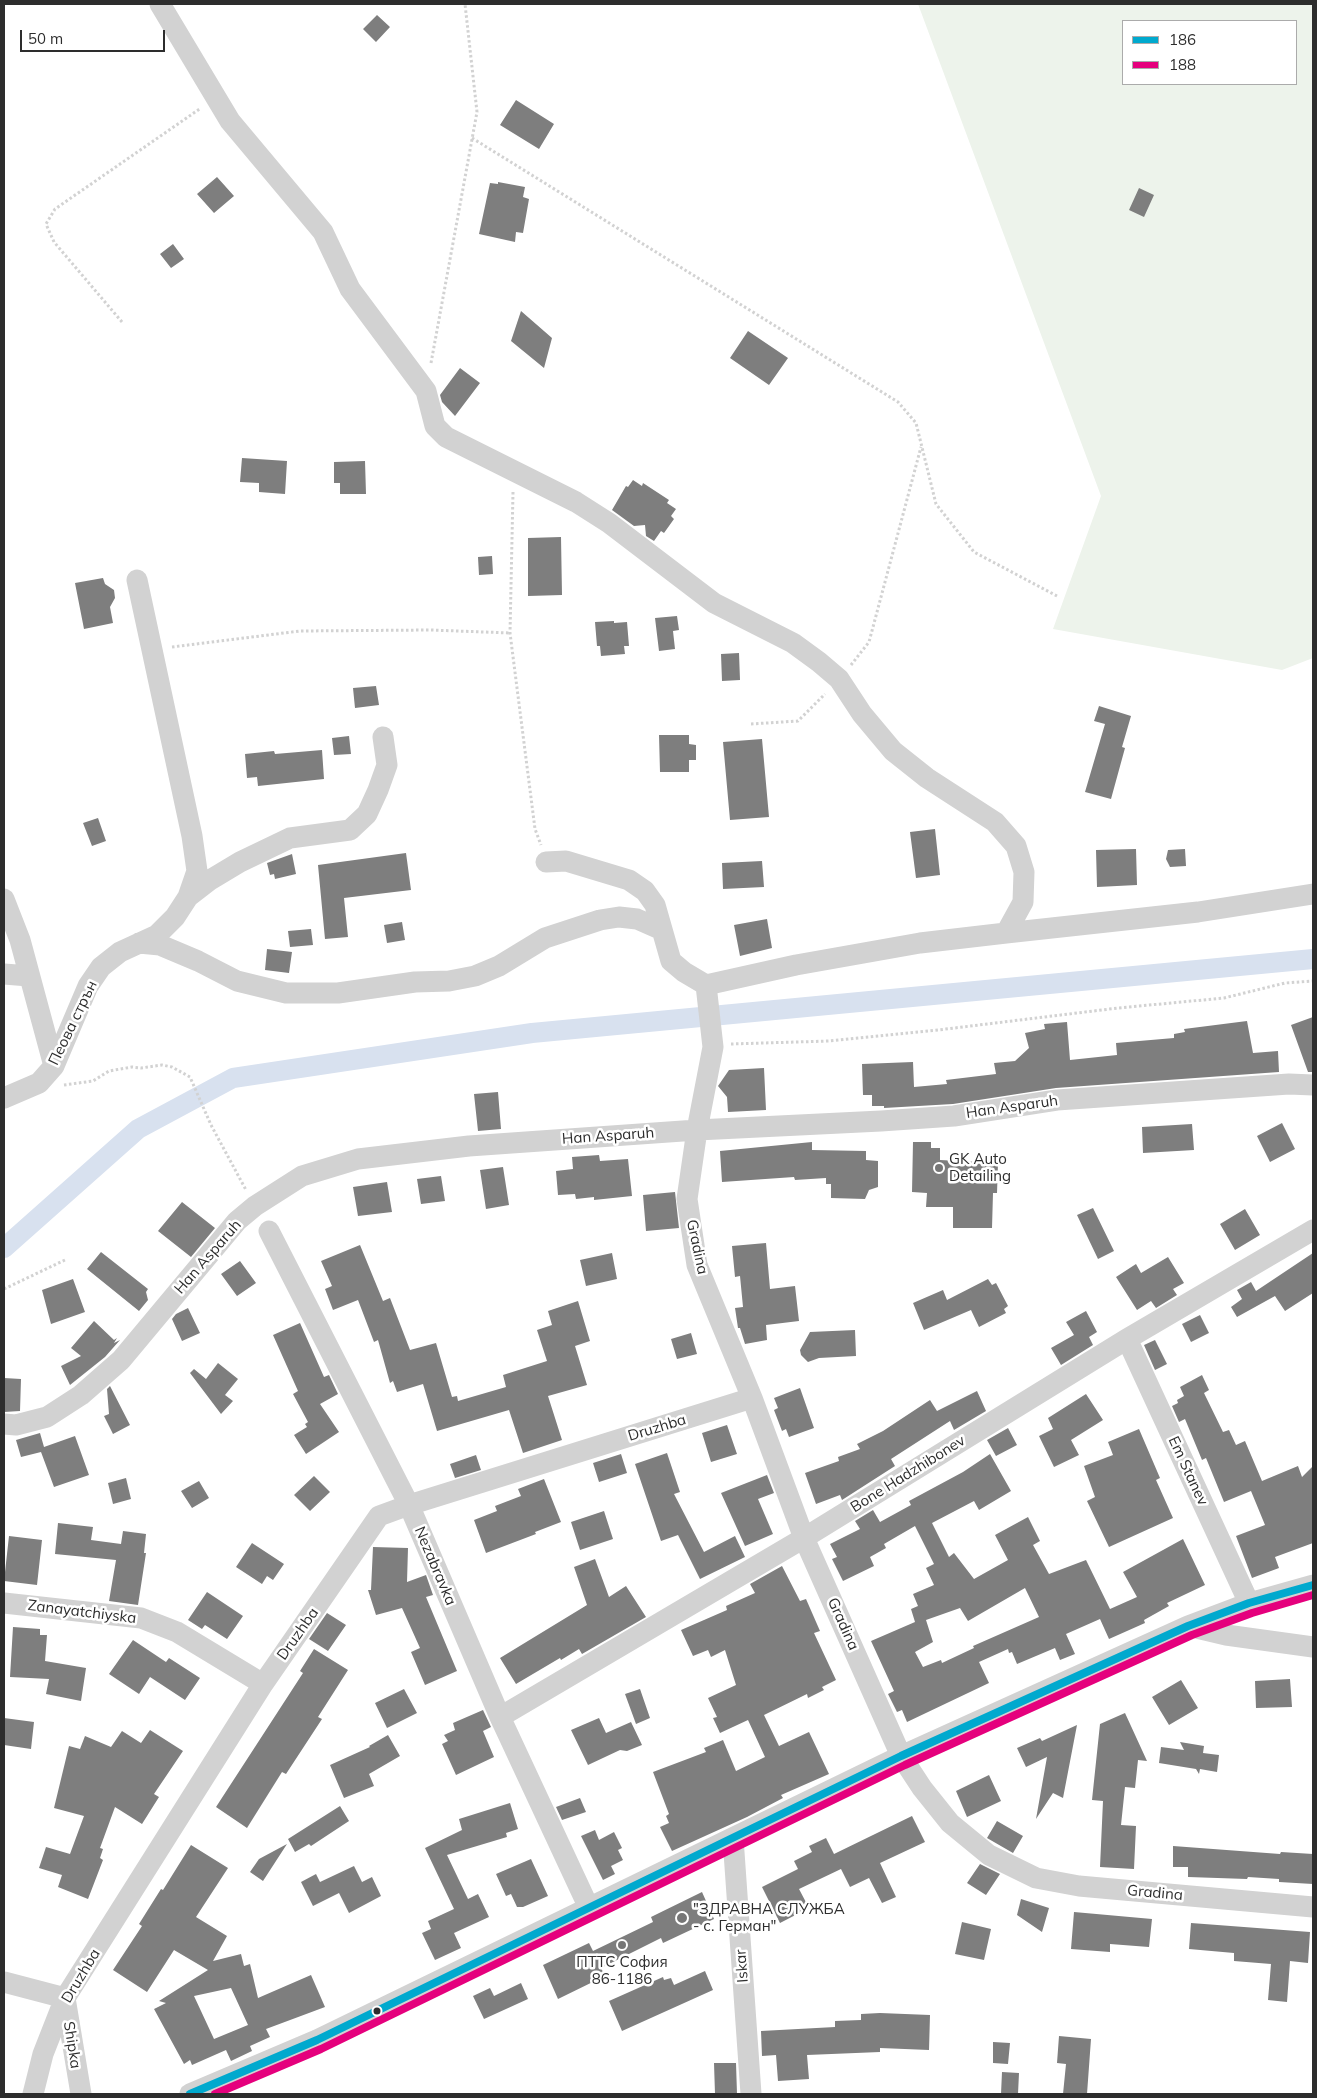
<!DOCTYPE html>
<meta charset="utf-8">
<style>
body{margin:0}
#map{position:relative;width:1317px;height:2098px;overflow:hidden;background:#fff;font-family:Mulish,sans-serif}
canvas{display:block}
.frame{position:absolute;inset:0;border:5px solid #2d2d2d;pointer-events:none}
.legend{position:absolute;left:1122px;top:20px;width:175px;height:65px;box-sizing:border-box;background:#fff;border:1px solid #ababab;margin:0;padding:6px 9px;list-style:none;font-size:15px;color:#2d2d2d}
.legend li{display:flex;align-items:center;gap:10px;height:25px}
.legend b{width:25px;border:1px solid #ababab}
.scale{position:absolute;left:20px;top:30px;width:145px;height:22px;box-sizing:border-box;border:2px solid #2d2d2d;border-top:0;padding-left:6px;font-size:15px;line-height:18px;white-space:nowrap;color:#2d2d2d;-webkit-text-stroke:4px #fff;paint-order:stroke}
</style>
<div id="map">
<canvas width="1317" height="2098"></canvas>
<div class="frame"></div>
<ul class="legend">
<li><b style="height:6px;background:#00a9ce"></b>186</li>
<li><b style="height:6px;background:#e5007d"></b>188</li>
</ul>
<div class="scale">50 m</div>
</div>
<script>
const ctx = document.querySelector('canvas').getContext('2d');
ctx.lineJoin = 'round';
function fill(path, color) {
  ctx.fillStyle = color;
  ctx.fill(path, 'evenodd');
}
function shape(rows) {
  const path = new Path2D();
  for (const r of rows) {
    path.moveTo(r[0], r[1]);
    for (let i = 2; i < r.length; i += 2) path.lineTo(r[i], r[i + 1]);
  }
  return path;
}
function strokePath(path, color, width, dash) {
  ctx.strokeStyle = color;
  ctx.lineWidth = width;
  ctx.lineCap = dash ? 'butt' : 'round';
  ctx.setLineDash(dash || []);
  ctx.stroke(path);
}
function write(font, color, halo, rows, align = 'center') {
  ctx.font = font + ' Mulish,sans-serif';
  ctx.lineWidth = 5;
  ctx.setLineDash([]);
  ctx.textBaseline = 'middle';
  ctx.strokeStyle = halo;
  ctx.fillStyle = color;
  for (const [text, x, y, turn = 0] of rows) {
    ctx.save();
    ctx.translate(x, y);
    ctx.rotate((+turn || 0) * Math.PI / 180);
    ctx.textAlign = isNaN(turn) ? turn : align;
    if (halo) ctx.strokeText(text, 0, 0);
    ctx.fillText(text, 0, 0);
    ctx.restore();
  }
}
fill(shape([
 [918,4,1313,4,1313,658,1282,670,1053,629,1101,496],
 [1123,21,1296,21,1296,84,1123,84]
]), '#edf3eb');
strokePath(shape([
 [4,1248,138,1129,233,1078,532,1033,1313,959]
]), '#d8e1ef', 20);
fill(shape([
 [377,15,390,27,376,42,363,29],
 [516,100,554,124,539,149,500,125],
 [217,177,234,196,214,213,197,194],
 [498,182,525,187,523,197,529,199,523,233,516,232,515,242,479,234,490,183,498,184],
 [1139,188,1154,195,1144,217,1129,210],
 [173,244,184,259,171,268,160,254],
 [521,311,552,338,544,368,511,341],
 [748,331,788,358,769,385,730,358],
 [460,368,480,383,455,416,442,402,440,395],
 [242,458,287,461,285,494,259,492,259,483,240,482],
 [365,461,366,494,340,494,340,483,334,483,334,462],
 [633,480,642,486,643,483,669,500,667,503,676,509,671,516,674,519,664,533,661,531,654,541,646,536,645,525,634,526,612,510,626,486,628,487],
 [561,537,562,595,528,596,528,538],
 [492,556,493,574,479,575,478,557],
 [103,578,105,584,114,590,115,598,110,607,113,623,84,629,75,583],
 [677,616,679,630,673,631,675,649,659,651,655,618],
 [614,621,614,623,627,622,629,646,624,646,625,654,601,656,600,646,597,646,595,622],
 [739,653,740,680,722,681,721,654],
 [376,686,379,705,355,708,353,688],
 [1099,706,1131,716,1122,747,1125,748,1111,799,1085,792,1105,724,1094,721],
 [659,735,689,735,689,744,696,745,696,760,689,760,689,772,660,772],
 [349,736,351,754,334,755,332,738],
 [762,739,769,817,730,820,723,742],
 [322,750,324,779,258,786,257,777,247,778,245,754,274,751,275,754],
 [98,818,106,841,92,846,83,823],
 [935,829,940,875,916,878,910,832],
 [1136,849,1137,885,1097,887,1096,850],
 [1185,849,1186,866,1170,867,1166,859,1168,850],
 [406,853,411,890,344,898,348,937,325,939,318,865],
 [292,854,296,874,275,879,274,874,270,875,267,863],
 [762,861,764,887,723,889,722,863],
 [767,919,772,948,740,956,734,925],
 [402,922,405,940,387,943,384,925],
 [311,929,313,945,290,947,288,931],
 [267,949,292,952,289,973,265,970],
 [1313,1017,1313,1072,1308,1072,1291,1025],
 [1247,1021,1253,1053,1278,1051,1279,1072,1056,1088,953,1104,884,1108,884,1106,872,1106,872,1095,863,1095,862,1064,913,1062,914,1087,947,1084,946,1080,996,1074,994,1063,1015,1061,1029,1048,1025,1033,1045,1029,1044,1024,1067,1022,1070,1060,1117,1055,1116,1043,1174,1038,1174,1034,1185,1032,1184,1029],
 [764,1068,766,1110,728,1112,727,1097,718,1086,729,1070],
 [498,1092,501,1129,478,1131,474,1094],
 [1282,1123,1295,1149,1270,1162,1257,1136],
 [1192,1124,1194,1150,1143,1153,1142,1127],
 [812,1142,812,1150,866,1151,866,1160,878,1161,878,1187,869,1190,865,1199,831,1198,831,1184,826,1184,826,1178,795,1180,794,1177,722,1182,720,1151],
 [913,1142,931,1142,931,1148,940,1148,940,1160,998,1163,997,1193,993,1193,992,1228,953,1228,953,1207,926,1207,927,1193,912,1192],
 [599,1155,600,1161,628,1159,632,1196,594,1200,594,1197,576,1199,575,1194,558,1195,556,1171,573,1169,572,1157],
 [503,1167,509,1205,486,1209,480,1170],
 [441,1176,445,1201,421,1204,417,1179],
 [387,1182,392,1212,358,1216,353,1187],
 [675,1192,679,1228,646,1231,643,1195],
 [182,1202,215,1228,191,1257,158,1231],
 [1093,1208,1114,1251,1098,1259,1077,1215],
 [1245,1209,1260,1235,1235,1250,1220,1224],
 [766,1243,770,1289,795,1286,799,1321,766,1325,767,1340,745,1344,740,1328,738,1328,735,1308,743,1307,740,1276,735,1277,732,1246],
 [360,1245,383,1301,390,1298,410,1350,436,1343,452,1397,457,1396,458,1401,506,1387,503,1375,547,1361,537,1330,552,1325,548,1311,578,1301,590,1341,575,1346,587,1385,548,1396,562,1440,523,1453,509,1410,437,1431,423,1384,397,1392,393,1381,390,1383,378,1340,374,1342,358,1300,333,1310,325,1289,332,1286,321,1261],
 [101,1252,148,1289,146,1292,148,1300,139,1311,87,1269],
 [612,1253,617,1279,586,1286,580,1260],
 [1313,1253,1313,1293,1285,1311,1275,1296,1237,1317,1231,1307,1242,1299,1237,1290,1251,1282,1256,1291],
 [1168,1257,1184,1283,1173,1289,1177,1295,1156,1308,1151,1301,1137,1310,1116,1277,1136,1264,1141,1273],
 [240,1261,256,1283,237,1296,221,1274],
 [73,1279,85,1312,51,1324,42,1290],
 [988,1279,992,1285,996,1283,1008,1306,1004,1309,1006,1313,979,1327,971,1310,924,1330,913,1303,943,1290,947,1300],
 [188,1308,200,1333,182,1341,172,1319,176,1314],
 [1086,1311,1097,1332,1089,1337,1093,1345,1061,1365,1051,1348,1074,1335,1066,1322],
 [1200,1315,1209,1333,1191,1342,1182,1324],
 [94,1321,114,1340,117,1338,114,1343,120,1340,105,1357,70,1385,61,1366,81,1356,71,1348],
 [300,1323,324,1377,329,1375,338,1394,320,1404,339,1432,306,1454,294,1435,307,1427,305,1424,308,1422,293,1394,298,1391,273,1335],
 [855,1330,856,1356,819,1358,808,1362,801,1355,800,1350,810,1332],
 [691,1333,697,1354,677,1359,671,1339],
 [1155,1340,1167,1364,1155,1370,1144,1345],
 [218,1363,238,1379,225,1395,233,1401,221,1414,190,1373,194,1369,206,1379],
 [1202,1375,1209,1390,1204,1393,1223,1432,1229,1430,1236,1445,1245,1441,1262,1481,1298,1466,1302,1477,1313,1466,1313,1543,1275,1557,1279,1568,1252,1578,1236,1536,1265,1525,1251,1491,1224,1502,1206,1458,1202,1460,1185,1419,1179,1422,1172,1406,1178,1403,1177,1400,1184,1396,1180,1387],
 [4,1378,21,1379,20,1411,4,1412],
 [110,1386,130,1425,113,1434,104,1416,109,1414,107,1389],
 [800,1388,814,1428,789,1437,786,1429,782,1431,774,1410,778,1408,774,1398],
 [977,1391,986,1411,954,1430,950,1421,891,1459,895,1466,842,1500,840,1495,816,1504,805,1473,839,1461,838,1457,860,1449,857,1444,883,1431,930,1400,937,1411],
 [1086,1394,1103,1420,1071,1440,1079,1455,1054,1467,1039,1436,1053,1429,1048,1418],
 [727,1425,737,1454,711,1462,702,1433],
 [1008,1428,1017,1445,996,1456,987,1440],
 [1139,1429,1160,1478,1156,1480,1173,1518,1109,1547,1087,1501,1095,1497,1084,1466,1113,1455,1108,1442],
 [40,1433,44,1447,75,1436,89,1475,54,1487,41,1452,21,1457,16,1440],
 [667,1453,680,1492,674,1494,704,1552,735,1536,745,1557,700,1579,678,1535,661,1541,635,1464],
 [621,1454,627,1473,599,1482,593,1463],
 [990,1454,1011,1491,979,1510,974,1501,932,1523,949,1557,954,1553,974,1579,1008,1560,995,1535,1028,1517,1040,1541,1033,1545,1049,1574,1086,1560,1110,1609,1137,1597,1123,1572,1183,1539,1205,1585,1167,1603,1169,1606,1144,1620,1145,1623,1109,1639,1100,1619,1066,1634,1075,1654,1060,1660,1055,1648,1017,1664,1012,1652,1009,1653,1008,1649,979,1662,989,1683,907,1722,902,1710,897,1712,888,1694,894,1691,871,1641,915,1622,911,1609,918,1606,913,1594,934,1585,926,1568,934,1564,915,1526,884,1544,886,1548,870,1557,874,1566,843,1581,832,1559,837,1557,830,1544,860,1529,855,1521,873,1510,880,1522,911,1505,909,1501,963,1472],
 [1025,1588,1039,1617,973,1646,974,1648,942,1663,941,1660,923,1667,915,1652,933,1642,926,1620,960,1608,968,1621],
 [476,1455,481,1470,455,1478,450,1464],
 [767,1475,774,1493,758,1499,773,1534,745,1546,721,1493],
 [314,1476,330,1492,310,1511,294,1495],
 [126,1478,131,1499,113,1504,108,1483],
 [544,1479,561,1522,535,1532,536,1534,486,1553,474,1520,497,1511,495,1506,521,1496,518,1489],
 [199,1481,209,1498,192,1508,181,1491],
 [604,1511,613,1539,580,1550,571,1522],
 [58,1523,93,1527,91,1540,121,1544,123,1531,146,1534,144,1553,146,1553,138,1605,109,1601,116,1560,55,1554],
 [9,1536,42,1540,37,1585,4,1581],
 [252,1543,284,1564,273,1580,267,1576,262,1584,236,1567],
 [373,1547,408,1548,407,1582,426,1575,433,1595,426,1597,457,1671,425,1685,411,1652,420,1648,402,1608,376,1615,368,1590,371,1590],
 [595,1559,609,1597,626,1586,646,1617,582,1654,579,1649,561,1660,560,1658,516,1684,500,1658,587,1605,574,1567],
 [782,1566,800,1601,806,1599,820,1631,814,1633,836,1680,822,1687,824,1690,808,1698,807,1694,764,1715,779,1746,809,1732,829,1774,781,1795,783,1798,747,1817,672,1851,660,1827,669,1823,666,1816,669,1814,653,1772,706,1752,704,1748,723,1740,736,1771,765,1757,748,1720,720,1733,713,1718,717,1717,708,1698,736,1685,725,1650,711,1657,708,1650,693,1656,681,1630,727,1610,726,1606,755,1593,750,1584],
 [207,1592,243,1616,227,1639,205,1625,202,1629,188,1620],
 [327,1613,346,1625,328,1651,309,1639],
 [13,1627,40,1629,40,1635,47,1635,45,1661,86,1668,81,1701,46,1694,49,1679,10,1677],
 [133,1640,166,1662,169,1658,200,1678,185,1700,150,1677,139,1694,109,1674],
 [314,1649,348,1670,318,1717,322,1719,286,1774,282,1772,247,1828,216,1807,303,1673,300,1671],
 [1290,1679,1292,1707,1256,1708,1255,1681],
 [1181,1680,1198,1708,1169,1725,1152,1697],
 [404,1689,417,1713,387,1728,375,1703],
 [640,1689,650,1718,636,1724,625,1694],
 [483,1710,491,1727,483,1731,494,1757,456,1775,442,1744,448,1741,444,1735,455,1730,453,1723],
 [1125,1713,1147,1761,1138,1760,1135,1788,1125,1787,1121,1825,1136,1826,1134,1869,1100,1867,1103,1801,1092,1800,1100,1724],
 [4,1718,34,1722,31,1749,4,1745],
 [599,1718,606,1733,631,1722,642,1745,627,1751,620,1750,588,1765,571,1730],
 [1077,1725,1063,1798,1053,1793,1036,1819,1047,1757,1026,1767,1017,1748,1040,1738,1042,1741],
 [150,1730,183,1751,154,1794,159,1797,142,1824,115,1807,100,1848,103,1849,100,1858,103,1860,88,1899,58,1887,62,1875,39,1868,46,1847,70,1854,84,1816,54,1808,69,1746,80,1749,85,1736,111,1747,122,1731,141,1743],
 [388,1735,400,1756,369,1774,374,1786,344,1798,330,1765,370,1747,369,1746],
 [1180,1742,1204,1746,1203,1753,1219,1755,1217,1772,1200,1769,1199,1774,1196,1769,1159,1763,1161,1747,1184,1750],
 [989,1775,1001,1801,967,1817,956,1791],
 [580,1798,586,1812,562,1820,556,1807],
 [510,1803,518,1829,506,1833,507,1837,447,1855,468,1899,478,1894,489,1917,454,1933,461,1948,435,1960,422,1933,431,1929,428,1921,454,1909,425,1848,462,1830,459,1819],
 [340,1806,349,1821,311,1846,309,1844,295,1852,288,1839],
 [912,1816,925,1842,880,1863,896,1897,882,1903,869,1878,850,1887,841,1869,799,1889,809,1908,780,1923,762,1887,798,1869,794,1861,812,1852,809,1846,826,1838,834,1854],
 [997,1821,1023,1836,1013,1853,987,1838],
 [595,1830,599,1840,614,1832,622,1848,618,1850,623,1860,611,1866,615,1874,603,1880,581,1836],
 [287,1844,263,1881,250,1872,259,1859],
 [191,1845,228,1868,196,1917,227,1936,213,1961,241,1954,244,1966,250,1964,258,1998,311,1975,325,2007,266,2029,270,2037,250,2046,252,2051,231,2061,226,2050,192,2065,190,2060,184,2064,154,2009,166,2003,159,2001,208,1970,174,1950,147,1992,113,1970,142,1926,139,1924,161,1889,163,1890],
 [231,1988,248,2025,214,2039,194,1996],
 [1173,1846,1280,1854,1281,1852,1313,1854,1313,1884,1279,1882,1279,1879,1248,1877,1247,1879,1188,1877,1188,1867,1173,1867],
 [531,1859,548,1896,523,1907,517,1907,511,1894,506,1896,496,1874],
 [980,1864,1000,1874,986,1895,967,1883],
 [354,1866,362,1882,372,1877,381,1896,349,1913,339,1893,313,1906,301,1882,316,1874,320,1882],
 [702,1892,714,1919,663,1943,661,1938,601,1968,605,1976,558,1999,543,1965,589,1943,593,1951,653,1922,651,1917],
 [1021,1899,1049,1908,1042,1932,1017,1915],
 [1074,1912,1152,1919,1149,1947,1110,1944,1110,1952,1071,1949],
 [962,1922,991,1929,984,1960,955,1954],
 [1191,1923,1310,1932,1308,1963,1290,1961,1287,2002,1268,2000,1271,1964,1234,1961,1234,1953,1189,1949],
 [705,1971,713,1990,622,2031,609,2001,663,1977,664,1980,671,1978,674,1985],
 [521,1983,528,1999,484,2019,473,1996,490,1988,494,1996],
 [880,2013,930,2015,929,2050,880,2048,880,2052,807,2055,809,2079,778,2081,776,2055,762,2056,761,2031,835,2027,835,2021,861,2020,861,2014],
 [1059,2036,1091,2039,1087,2094,1063,2094,1066,2064,1057,2063],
 [993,2042,1010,2043,1008,2064,993,2063],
 [714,2063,736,2063,737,2094,715,2094],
 [1002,2072,1019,2073,1018,2094,1001,2094]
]), '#7e7e7e');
strokePath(shape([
 [472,138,898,402,916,423,936,504,974,552,1057,596],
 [122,322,54,242,46,224,55,209,201,108],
 [431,363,477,112,465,4],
 [513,492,510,633,535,829,541,845],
 [172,647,300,631,431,630,510,633],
 [851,665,869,642,921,447],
 [751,724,798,721,825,694],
 [731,1044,829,1041,938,1030,1118,1008,1224,998,1285,983,1313,981],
 [64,1085,93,1081,109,1071,132,1067,141,1068,162,1065,172,1067,190,1077,211,1125,246,1190],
 [4,1289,67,1259]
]), '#d2d2d2', 3, [2.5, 2.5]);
strokePath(shape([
 [160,4,230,121,323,232,350,289,426,391,435,426,446,437,576,502,609,523,714,603,793,643,819,662,839,679,862,714,893,751,927,778,995,822,1016,846,1024,872,1023,902,1006,933,920,943,796,965,706,985,684,972,671,961,655,905,645,891,629,880,566,861,546,862],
 [188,897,210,880,240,862,290,838,350,830,367,814,378,790,387,765,383,737],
 [4,899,20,940,54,1066],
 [1006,933,1198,912,1313,894],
 [139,943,160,945,198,961,237,981,286,993,338,993,415,982,449,981,475,976,499,966,545,938,600,920,619,917,637,919,662,930],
 [4,974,29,976],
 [706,985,713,1047,697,1130,687,1199,697,1265,752,1398,804,1538,901,1756,922,1788,950,1823,989,1855,1036,1878,1079,1886,1313,1907],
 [4,1098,39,1083,54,1066,88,986,101,967,120,952,157,935,175,917,188,897,197,871,192,836,137,580],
 [269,1231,409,1505,500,1717,589,1908],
 [1127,1339,1249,1603],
 [4,1424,16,1425,47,1417,81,1395,121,1360,237,1221,255,1206,302,1176,358,1159,469,1146,697,1130,881,1121,954,1116,1057,1100,1289,1084,1313,1085],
 [4,1603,141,1618,177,1632,263,1684],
 [1188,1626,1226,1635,1313,1647],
 [500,1717,804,1538,1127,1339,1313,1230],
 [733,1838,751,2094],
 [4,1982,65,1998,81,2094],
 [33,2094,43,2054,65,1998,263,1684,379,1516,409,1505,752,1398],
 [190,2094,317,2040,901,1756,1188,1626,1249,1603,1313,1585]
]), '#d2d2d2', 21);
strokePath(shape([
 [190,2094,317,2040,901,1756,1188,1626,1249,1603,1313,1585]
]), '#00a9ce', 8);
strokePath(shape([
 [215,2094,321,2049,905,1765,1192,1635,1252,1613,1313,1595]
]), '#e5007d', 8);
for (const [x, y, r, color] of [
 [939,1168,5,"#767676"],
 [682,1918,6,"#767676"],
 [622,1945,5,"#767676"],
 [377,2011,4.5,"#2d2d2d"]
]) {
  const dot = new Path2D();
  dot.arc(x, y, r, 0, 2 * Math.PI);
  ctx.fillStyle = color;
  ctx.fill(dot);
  strokePath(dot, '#fff', 2);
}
write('15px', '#2d2d2d', '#fff', [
 ["Пеова стрън",73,1023,-64],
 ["Han Asparuh",1012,1107,-8],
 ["Han Asparuh",608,1136,-4],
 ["Gradina",697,1247,78],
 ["Han Asparuh",208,1257,-49],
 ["Druzhba",657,1428,-17],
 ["Em Stanev",1188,1471,65],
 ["Bone Hadzhibonev",908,1474,-32],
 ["Nezabravka",435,1566,67],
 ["Zanayatchiyska",82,1612,7],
 ["Gradina",843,1624,66],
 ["Druzhba",298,1634,-55],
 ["Gradina",1155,1893,5],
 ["Iskar",742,1966,-94],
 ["Druzhba",81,1976,-59],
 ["Shipka",72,2045,81]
]);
write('15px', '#2d2d2d', '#fff', [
 ["GK Auto",949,1159],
 ["Detailing",949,1176],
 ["\"ЗДРАВНА СЛУЖБА",693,1909],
 ["- с. Герман\"",693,1926],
 ["ПТТС София",622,1962,"center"],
 ["86-1186",622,1979,"center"]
], 'left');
</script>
